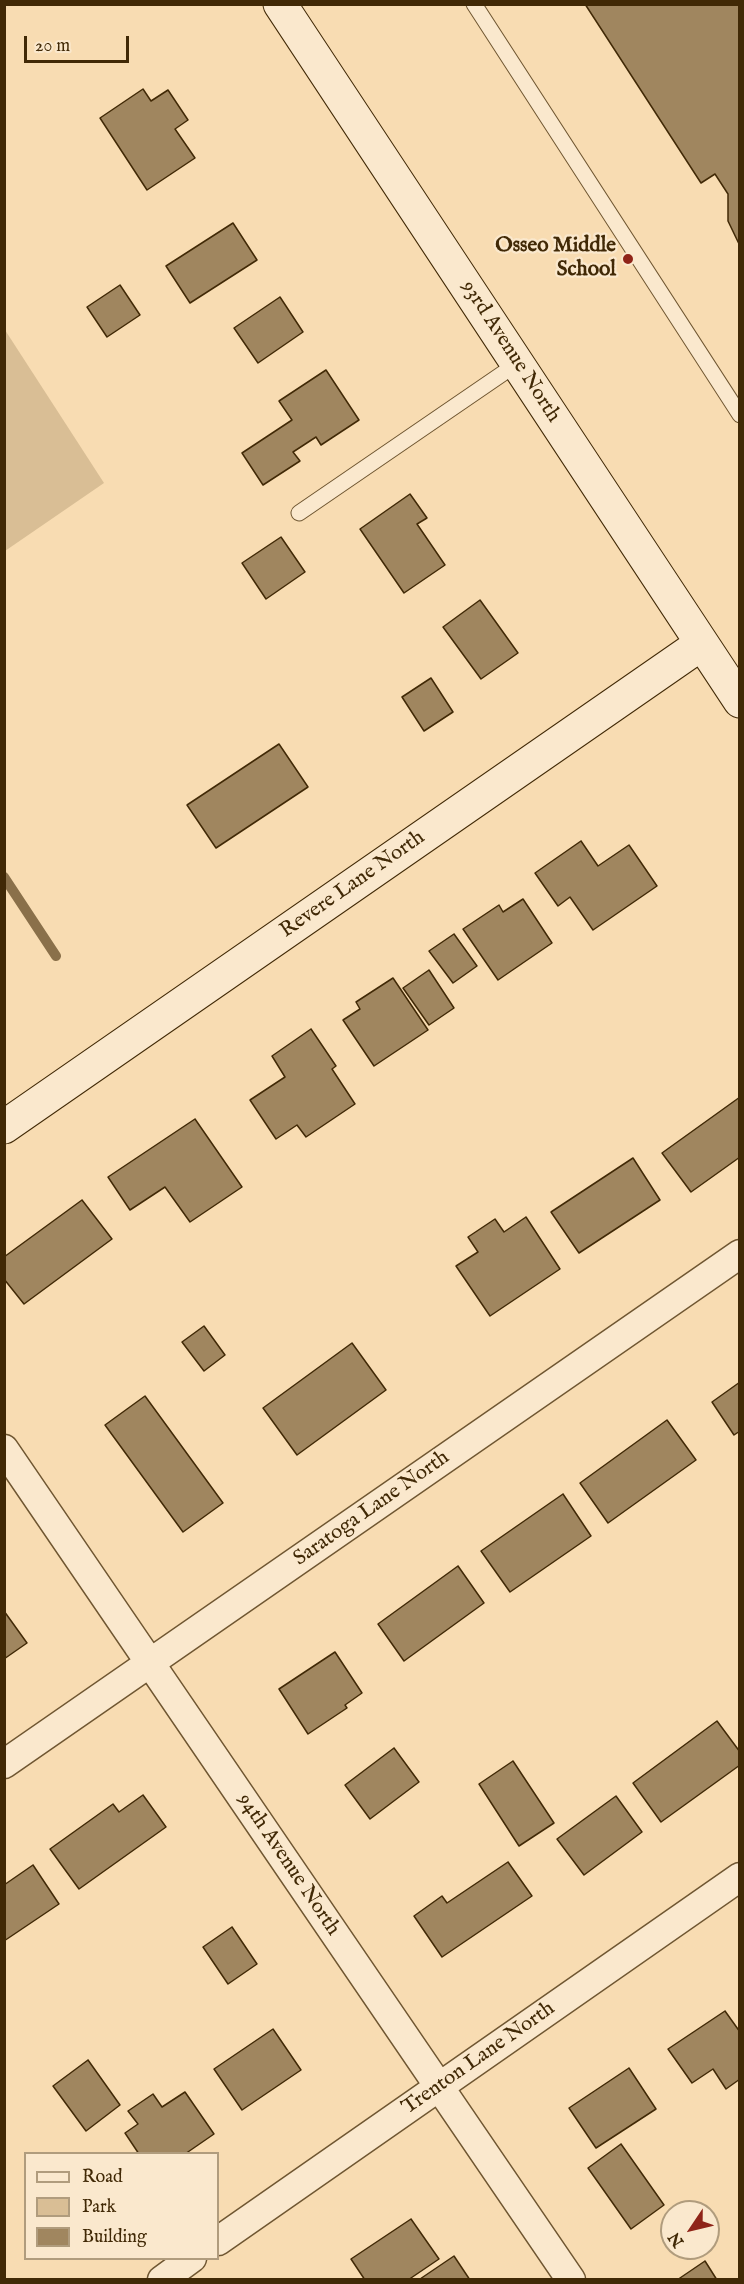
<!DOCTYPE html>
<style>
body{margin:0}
#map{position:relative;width:744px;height:2284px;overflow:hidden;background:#f8dcb2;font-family:"IM FELL English",serif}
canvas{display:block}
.frame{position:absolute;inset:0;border:6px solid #412906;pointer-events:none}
.legend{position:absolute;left:24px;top:2152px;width:195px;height:108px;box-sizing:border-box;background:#fae8cd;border:2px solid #b09c7d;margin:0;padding:8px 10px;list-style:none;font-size:18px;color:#412906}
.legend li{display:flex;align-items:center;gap:12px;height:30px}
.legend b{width:30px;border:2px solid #b09c7d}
.north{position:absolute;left:660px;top:2200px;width:60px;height:60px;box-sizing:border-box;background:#fae8cd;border:2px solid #b09c7d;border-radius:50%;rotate:235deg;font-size:16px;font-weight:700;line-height:24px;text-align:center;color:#412906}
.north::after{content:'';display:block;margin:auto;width:21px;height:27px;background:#8f2418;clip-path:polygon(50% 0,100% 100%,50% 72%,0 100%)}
.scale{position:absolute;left:24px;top:36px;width:105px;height:27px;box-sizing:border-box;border:3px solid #412906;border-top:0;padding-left:8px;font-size:18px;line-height:21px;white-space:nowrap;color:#412906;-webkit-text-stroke:4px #fae8cd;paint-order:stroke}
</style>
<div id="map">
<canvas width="744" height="2284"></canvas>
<div class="frame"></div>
<ul class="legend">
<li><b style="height:8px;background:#fae8cd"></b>Road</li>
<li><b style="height:16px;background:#d9be95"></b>Park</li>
<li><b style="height:16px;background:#a0865f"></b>Building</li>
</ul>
<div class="north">N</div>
<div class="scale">20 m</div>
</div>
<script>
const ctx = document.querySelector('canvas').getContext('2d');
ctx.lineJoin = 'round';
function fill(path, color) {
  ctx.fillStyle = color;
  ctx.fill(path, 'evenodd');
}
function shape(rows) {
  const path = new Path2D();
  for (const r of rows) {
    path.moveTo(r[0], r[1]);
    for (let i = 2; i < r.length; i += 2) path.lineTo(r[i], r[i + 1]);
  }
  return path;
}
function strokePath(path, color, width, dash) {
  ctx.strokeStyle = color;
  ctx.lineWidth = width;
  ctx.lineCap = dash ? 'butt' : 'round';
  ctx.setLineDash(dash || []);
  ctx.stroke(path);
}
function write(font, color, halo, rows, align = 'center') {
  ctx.font = font + ' "IM FELL English",serif';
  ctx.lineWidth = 4.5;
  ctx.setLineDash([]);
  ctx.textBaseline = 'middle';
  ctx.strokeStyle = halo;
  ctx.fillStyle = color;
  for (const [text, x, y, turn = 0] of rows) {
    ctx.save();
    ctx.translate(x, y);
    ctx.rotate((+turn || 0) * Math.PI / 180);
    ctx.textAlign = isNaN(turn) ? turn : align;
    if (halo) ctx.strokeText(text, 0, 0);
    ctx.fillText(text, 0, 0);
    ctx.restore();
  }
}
fill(shape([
 [5,330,104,483,5,551]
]), '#d9be95');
strokePath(shape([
 [4,877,56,956]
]), '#8a704a', 10);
const building = shape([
 [585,4,740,4,740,246,728,221,728,194,715,174,701,183,585,4],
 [143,89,151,101,168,90,188,120,175,129,195,158,147,190,100,118,143,89],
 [233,223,257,260,190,303,166,266,233,223],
 [120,285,140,315,107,337,87,307,120,285],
 [280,297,303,332,258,363,234,328,280,297],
 [326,370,359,420,321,445,316,437,293,452,300,461,263,485,242,453,292,420,279,401,326,370],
 [410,494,427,518,417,524,445,565,404,593,360,529,410,494],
 [281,537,305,572,266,599,242,563,281,537],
 [480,600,518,653,481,679,443,627,480,600],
 [431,678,453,712,424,731,402,697,431,678],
 [279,744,308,787,216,848,187,805,279,744],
 [581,841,598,866,629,845,657,886,593,930,570,897,558,906,535,873,581,841],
 [523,899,552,943,498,980,463,929,499,905,503,912,523,899],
 [454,934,477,966,453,983,429,951,454,934],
 [429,970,454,1008,429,1025,403,988,429,970],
 [393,978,428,1030,374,1066,343,1020,360,1009,356,1002,393,978],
 [311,1029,336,1066,332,1069,355,1104,306,1137,297,1125,276,1139,250,1100,285,1077,272,1056,311,1029],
 [740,1097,740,1157,691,1192,662,1153,740,1097],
 [195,1119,242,1187,190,1222,165,1187,130,1210,108,1177,195,1119],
 [633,1158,660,1200,579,1253,551,1212,633,1158],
 [82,1200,112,1239,24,1304,4,1279,4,1257,82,1200],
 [526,1217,560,1269,490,1316,456,1266,478,1252,468,1237,495,1219,504,1232,526,1217],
 [204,1326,225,1355,204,1371,182,1342,204,1326],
 [352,1343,386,1390,297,1455,263,1408,352,1343],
 [740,1382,740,1431,734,1435,712,1402,740,1382],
 [145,1396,223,1503,183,1532,105,1425,145,1396],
 [667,1420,696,1460,608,1523,580,1483,667,1420],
 [563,1494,591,1536,510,1592,481,1551,563,1494],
 [458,1566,484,1603,404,1661,378,1624,458,1566],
 [4,1611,27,1643,4,1659,4,1611],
 [335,1652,362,1693,345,1705,347,1708,308,1734,279,1689,335,1652],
 [717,1721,740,1752,740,1765,661,1822,633,1783,717,1721],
 [394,1748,419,1782,370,1819,345,1785,394,1748],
 [513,1761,554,1823,519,1846,479,1784,513,1761],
 [143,1795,166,1827,79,1889,50,1849,113,1804,119,1812,143,1795],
 [616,1796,642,1832,584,1875,557,1839,616,1796],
 [508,1862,532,1896,442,1957,414,1916,442,1896,447,1903,508,1862],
 [33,1865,59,1904,4,1941,4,1885,33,1865],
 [232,1927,257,1964,228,1984,203,1947,232,1927],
 [725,2011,740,2032,740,2079,726,2089,713,2069,692,2083,668,2049,725,2011],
 [273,2029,301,2070,242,2110,214,2069,273,2029],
 [88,2060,120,2105,86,2131,53,2086,88,2060],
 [629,2068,656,2109,596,2148,569,2108,629,2068],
 [185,2092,214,2134,185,2154,139,2154,125,2133,138,2124,128,2111,153,2094,162,2107,185,2092],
 [621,2144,664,2205,631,2229,588,2168,621,2144],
 [411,2219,439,2259,408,2280,365,2280,351,2259,411,2219],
 [454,2256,470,2280,420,2280,420,2279,454,2256],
 [705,2261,717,2280,677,2280,705,2261]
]);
fill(building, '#a0865f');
strokePath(building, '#412906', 1.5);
const lane = shape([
 [474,4,740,415],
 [299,513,518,363]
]);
const street = shape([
 [4,1449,571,2280],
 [4,1764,740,1254],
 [218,2241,740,1877],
 [162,2280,192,2258]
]);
const secondary = shape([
 [280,4,740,701],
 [4,1127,701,644]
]);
strokePath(lane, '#6f5631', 17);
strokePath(street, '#6f5631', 31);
strokePath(secondary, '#412906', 35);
strokePath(lane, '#fae8cd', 15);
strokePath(street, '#fae8cd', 28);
strokePath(secondary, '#fae8cd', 33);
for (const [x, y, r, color] of [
 [628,259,6,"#8f2418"]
]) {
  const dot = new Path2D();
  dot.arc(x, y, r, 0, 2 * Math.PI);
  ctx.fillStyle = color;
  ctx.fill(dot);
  strokePath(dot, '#fae8cd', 2);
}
write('bold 21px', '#412906', '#fae8cd', [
 ["Osseo Middle",616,247],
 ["School",616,271]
], 'right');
write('21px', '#412906', '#fae8cd', [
 ["93rd Avenue North",510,352,57],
 ["Revere Lane North",353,885,-35],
 ["Saratoga Lane North",372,1509,-35],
 ["94th Avenue North",288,1865,56],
 ["Trenton Lane North",479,2059,-35]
]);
</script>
